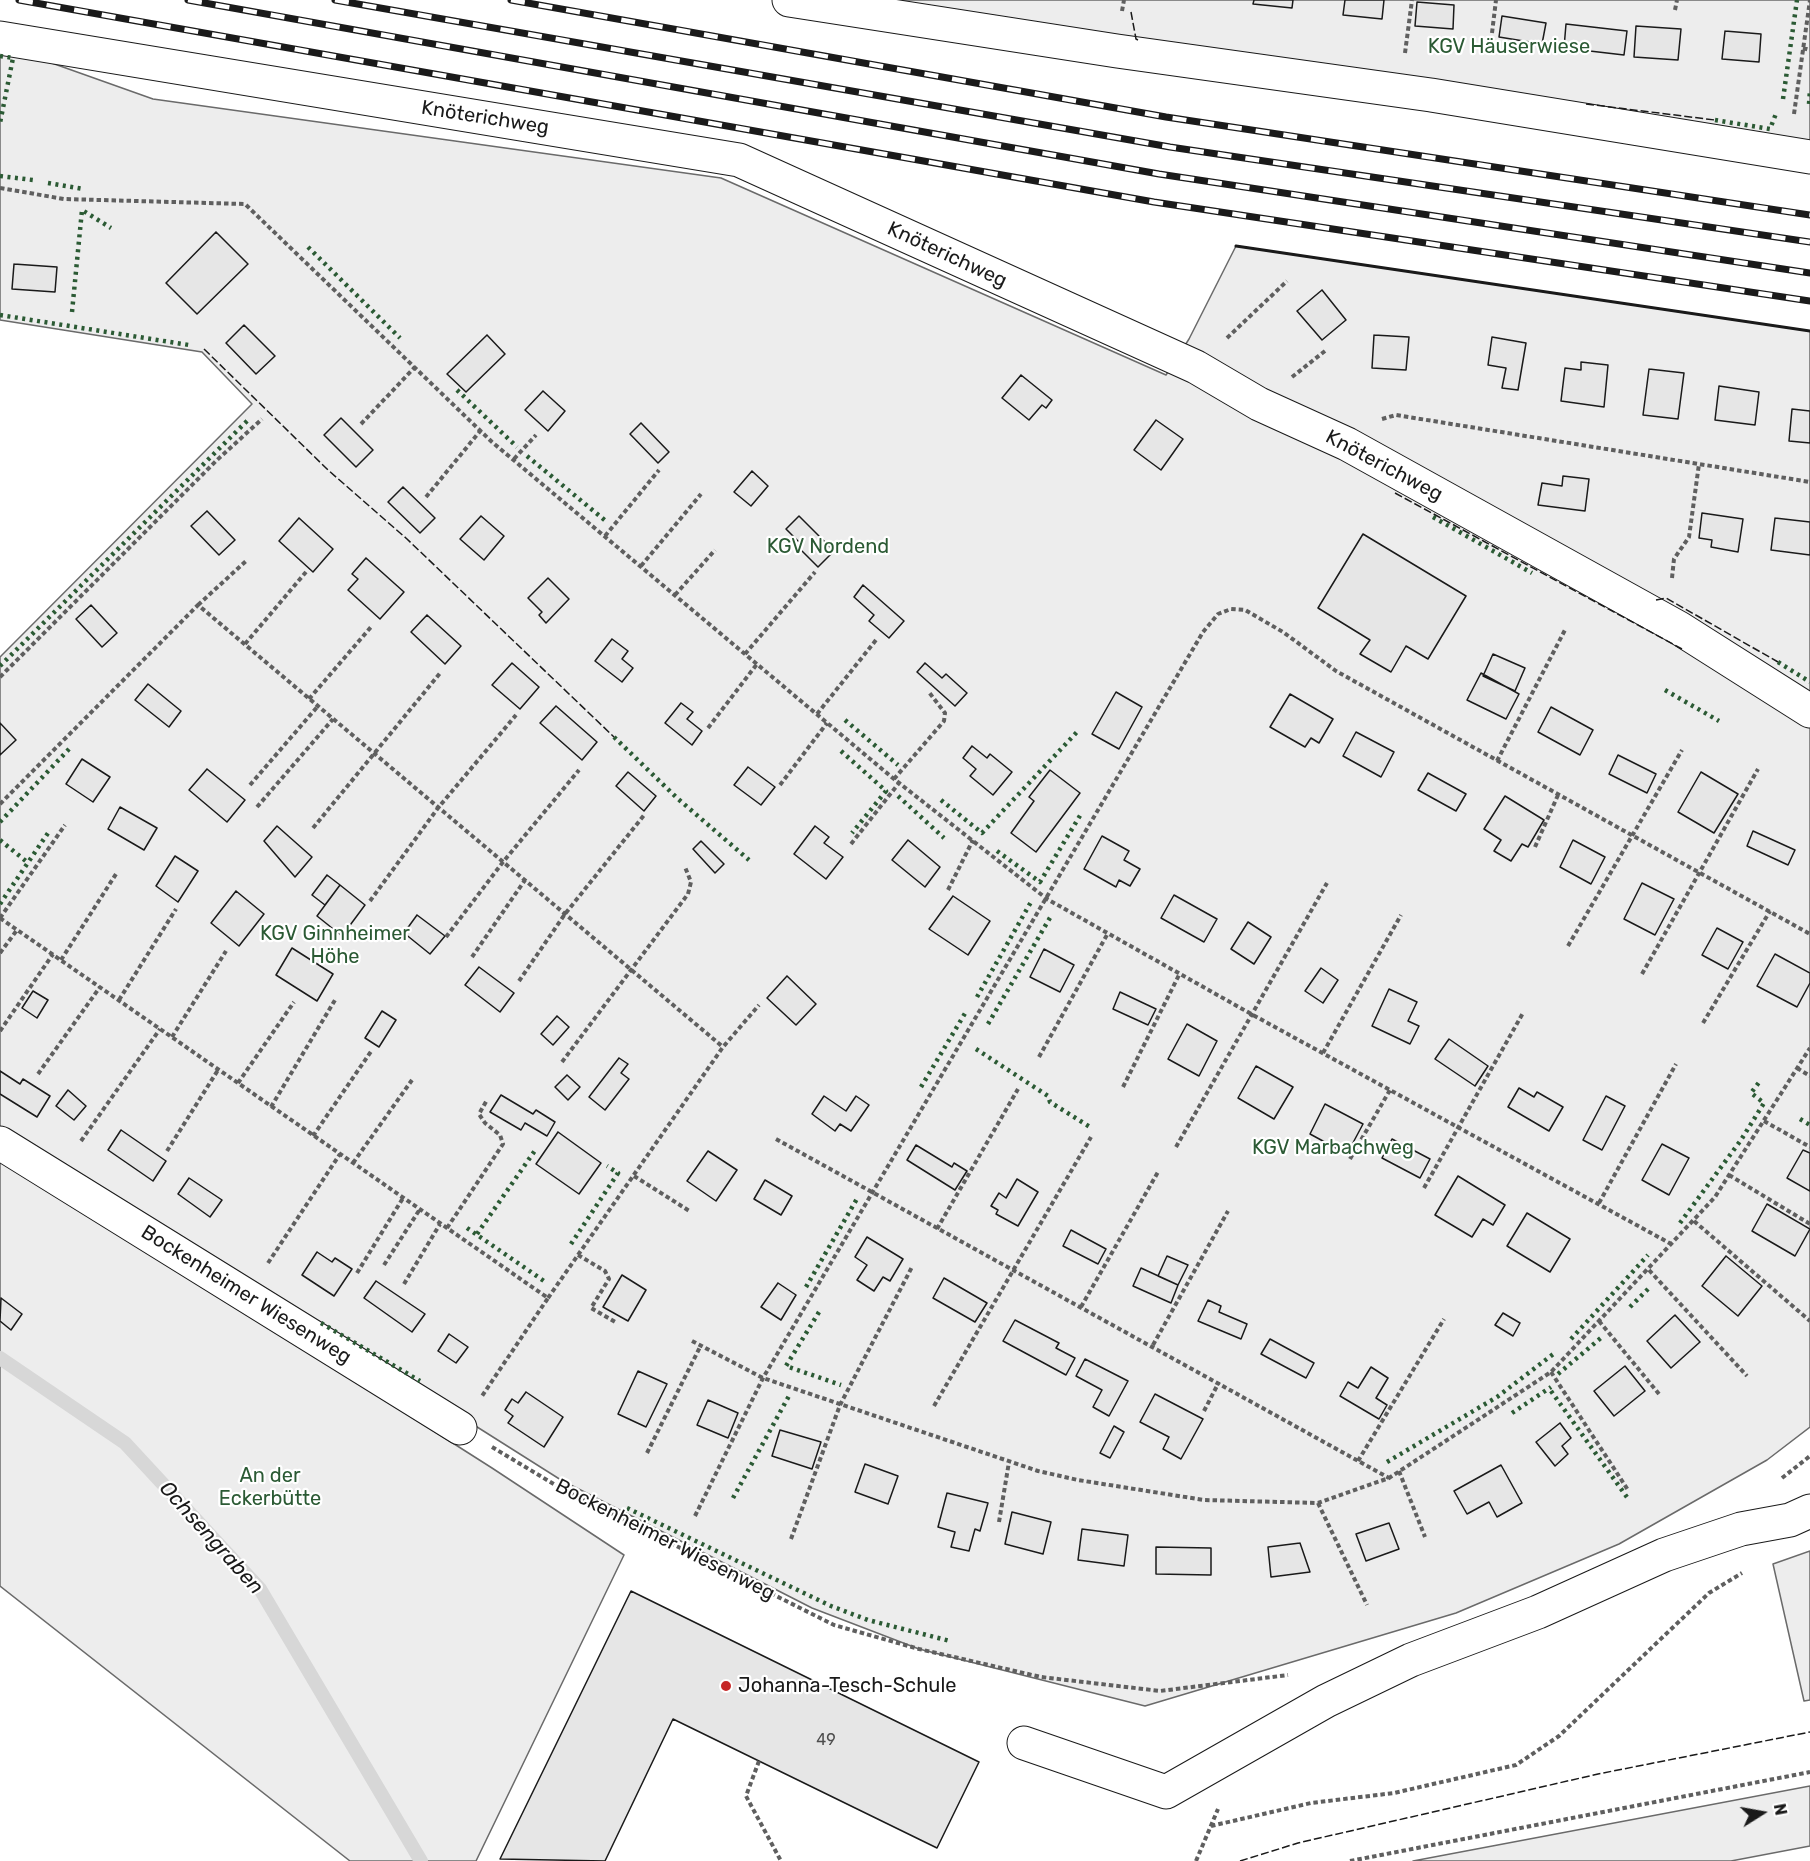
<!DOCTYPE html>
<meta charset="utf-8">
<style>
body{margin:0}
#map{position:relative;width:1810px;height:1861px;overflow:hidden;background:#fff;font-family:Rubik,sans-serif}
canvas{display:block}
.north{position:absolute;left:1732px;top:1783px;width:60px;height:60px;-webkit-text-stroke:4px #fff;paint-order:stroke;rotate:79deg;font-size:16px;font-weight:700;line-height:24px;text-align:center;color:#1a1a1a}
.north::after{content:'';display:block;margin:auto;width:21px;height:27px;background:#1a1a1a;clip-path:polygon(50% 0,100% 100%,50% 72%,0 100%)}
</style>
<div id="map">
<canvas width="1810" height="1861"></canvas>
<div class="north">N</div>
</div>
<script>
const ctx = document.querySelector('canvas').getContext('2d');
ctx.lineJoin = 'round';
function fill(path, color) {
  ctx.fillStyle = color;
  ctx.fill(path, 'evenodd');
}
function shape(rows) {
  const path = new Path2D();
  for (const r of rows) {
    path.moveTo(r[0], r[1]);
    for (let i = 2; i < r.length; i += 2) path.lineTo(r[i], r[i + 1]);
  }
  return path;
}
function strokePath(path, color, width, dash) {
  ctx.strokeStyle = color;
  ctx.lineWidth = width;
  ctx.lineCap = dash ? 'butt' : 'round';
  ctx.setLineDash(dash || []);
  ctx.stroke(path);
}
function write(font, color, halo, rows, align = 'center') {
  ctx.font = font + ' Rubik,sans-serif';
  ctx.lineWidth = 4.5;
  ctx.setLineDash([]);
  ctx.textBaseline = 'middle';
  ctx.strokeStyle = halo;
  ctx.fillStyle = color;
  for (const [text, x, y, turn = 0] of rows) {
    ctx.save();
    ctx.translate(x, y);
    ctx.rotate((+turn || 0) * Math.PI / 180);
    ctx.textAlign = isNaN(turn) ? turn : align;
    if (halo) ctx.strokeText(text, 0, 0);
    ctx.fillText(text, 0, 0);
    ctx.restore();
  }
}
const built = shape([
 [823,0,1810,0,1810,141,823,0],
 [0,51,32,56,153,99,721,178,1166,375,1189,339,1236,246,1810,331,1810,1427,1767,1460,1619,1544,1456,1613,1145,1706,919,1649,812,1608,561,1480,330,1334,0,1133,0,657,252,404,202,352,0,320,0,51],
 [0,1155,492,1468,624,1555,476,1861,350,1861,0,1586,0,1155],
 [1810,1551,1810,1700,1804,1701,1773,1564,1810,1551],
 [1810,1786,1810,1846,1731,1861,1413,1861,1810,1786]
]);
fill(built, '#ededed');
strokePath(built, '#6a6a6a', 1.5);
strokePath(shape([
 [0,1358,125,1443,260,1589,421,1861]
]), '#d7d7d7', 14);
const building = shape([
 [1254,0,1293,0,1292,8,1253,4,1254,0],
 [1345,0,1384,0,1382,19,1343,15,1345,0],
 [1417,2,1454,5,1453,29,1415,26,1417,2],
 [1502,16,1546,23,1542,44,1499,37,1502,16],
 [1566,24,1627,31,1624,55,1564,48,1566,24],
 [1636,26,1681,29,1678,60,1634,57,1636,26],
 [1725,31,1761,34,1759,62,1722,59,1725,31],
 [216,232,248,264,197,314,166,283,216,232],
 [14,264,57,267,55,292,12,289,14,264],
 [1322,290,1346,320,1322,340,1297,311,1322,290],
 [244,325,275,356,256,374,226,343,244,325],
 [487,335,505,354,466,392,447,374,487,335],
 [1374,335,1409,337,1406,370,1372,368,1374,335],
 [1492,337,1526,343,1518,390,1502,388,1506,368,1488,365,1492,337],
 [1581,362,1608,365,1604,407,1561,401,1565,368,1581,370,1581,362],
 [1649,369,1684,373,1678,419,1643,415,1649,369],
 [1021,375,1052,400,1046,408,1042,405,1029,420,1002,398,1021,375],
 [1719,386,1759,392,1755,425,1715,420,1719,386],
 [543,391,565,411,548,431,525,410,543,391],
 [1792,409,1810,411,1810,443,1789,441,1792,409],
 [341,418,373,450,356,467,324,435,341,418],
 [1156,420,1183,439,1161,470,1134,450,1156,420],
 [641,423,669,452,658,463,630,434,641,423],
 [752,471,768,486,751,506,734,492,752,471],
 [1563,476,1589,479,1585,511,1538,505,1542,483,1562,486,1563,476],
 [403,487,435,518,420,533,388,502,403,487],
 [207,511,235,540,219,555,191,526,207,511],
 [1702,513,1743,519,1738,552,1711,547,1712,540,1699,538,1702,513],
 [481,516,504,536,484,560,460,539,481,516],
 [799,516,834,551,818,567,797,546,800,543,786,529,799,516],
 [299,518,333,549,313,572,279,541,299,518],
 [1775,518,1810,522,1810,555,1771,550,1775,518],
 [1363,534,1466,596,1428,659,1406,646,1391,672,1360,654,1370,640,1318,608,1363,534],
 [366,558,404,592,380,619,348,590,358,579,352,574,366,558],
 [548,578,569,599,546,623,539,615,542,612,528,598,548,578],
 [863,585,904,621,889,638,869,621,874,615,854,597,863,585],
 [91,605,117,633,102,647,76,619,91,605],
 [427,615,461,646,445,664,411,632,427,615],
 [612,639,628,651,622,659,633,668,622,682,595,661,612,639],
 [1493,654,1525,668,1515,691,1483,676,1493,654],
 [512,663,539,687,520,709,492,685,512,663],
 [925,663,942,678,946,674,967,693,955,706,917,672,925,663],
 [1481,673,1519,694,1506,719,1467,700,1481,673],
 [148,684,181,711,169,727,135,700,148,684],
 [1116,692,1142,707,1119,749,1092,734,1116,692],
 [1290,694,1333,719,1319,743,1311,738,1305,747,1270,727,1290,694],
 [681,703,693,712,687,719,702,731,692,745,665,723,681,703],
 [556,706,597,742,582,760,540,723,556,706],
 [1551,707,1593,730,1580,755,1538,732,1551,707],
 [0,723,16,740,0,755,0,723],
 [1356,732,1394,752,1381,777,1343,756,1356,732],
 [972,746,987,758,990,754,1012,772,993,795,970,776,976,769,963,758,972,746],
 [1618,755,1656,774,1647,793,1609,774,1618,755],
 [82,759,110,777,93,802,66,784,82,759],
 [748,767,775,787,761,805,734,785,748,767],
 [207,769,245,800,227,822,189,790,207,769],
 [1050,770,1080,793,1036,852,1011,833,1034,801,1029,797,1050,770],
 [628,772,656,796,644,811,616,786,628,772],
 [1701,772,1738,794,1714,833,1678,812,1701,772],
 [1428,773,1466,794,1456,811,1418,790,1428,773],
 [1505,796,1544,820,1528,847,1522,844,1511,861,1494,851,1501,840,1484,829,1505,796],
 [120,807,157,828,144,850,108,829,120,807],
 [277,826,312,857,295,877,264,841,277,826],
 [815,826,829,837,824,843,843,857,826,879,794,854,815,826],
 [1753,831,1795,850,1788,865,1747,846,1753,831],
 [1102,836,1129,851,1124,860,1140,869,1130,886,1119,880,1116,887,1084,869,1102,836],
 [908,840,940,867,925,887,892,860,908,840],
 [1573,840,1605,857,1591,884,1560,867,1573,840],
 [701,841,724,864,715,873,693,849,701,841],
 [175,856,198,871,178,902,156,886,175,856],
 [327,875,340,885,325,905,312,895,327,875],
 [1642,883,1674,899,1655,935,1624,919,1642,883],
 [340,885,365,905,342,936,317,916,340,885],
 [236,891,264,914,239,946,211,923,236,891],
 [1174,895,1217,919,1204,942,1161,918,1174,895],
 [953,896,990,921,968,955,929,929,953,896],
 [417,915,445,936,430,954,404,933,417,915],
 [1248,922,1271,937,1254,964,1231,949,1248,922],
 [1717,928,1743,942,1728,969,1702,955,1717,928],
 [292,948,333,974,317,1001,276,975,292,948],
 [1044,949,1074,965,1060,992,1030,977,1044,949],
 [1775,954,1810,973,1810,983,1797,1007,1757,986,1775,954],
 [479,967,514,993,500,1012,465,985,479,967],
 [1321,968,1338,980,1323,1003,1305,991,1321,968],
 [787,976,816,1004,796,1025,767,998,787,976],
 [1389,989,1417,1002,1408,1021,1419,1026,1410,1044,1372,1026,1389,989],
 [33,991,48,1000,37,1018,22,1008,33,991],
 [1120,992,1156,1009,1148,1025,1113,1009,1120,992],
 [382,1011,396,1020,379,1047,365,1038,382,1011],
 [557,1016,569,1027,553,1045,541,1034,557,1016],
 [1187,1024,1217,1041,1199,1076,1168,1059,1187,1024],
 [1449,1039,1488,1066,1475,1086,1435,1059,1449,1039],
 [619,1058,628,1064,621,1073,629,1079,605,1110,589,1097,619,1058],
 [1256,1066,1293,1087,1274,1119,1238,1098,1256,1066],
 [0,1071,20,1084,23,1079,50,1096,37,1117,0,1094,0,1071],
 [567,1075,580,1087,568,1100,555,1087,567,1075],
 [1519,1088,1534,1097,1537,1092,1563,1107,1549,1131,1508,1107,1519,1088],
 [68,1090,86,1106,74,1120,56,1106,68,1090],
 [501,1095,533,1114,536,1110,555,1122,547,1136,525,1123,521,1130,490,1112,501,1095],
 [824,1096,846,1111,856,1096,869,1105,851,1131,840,1124,835,1131,812,1114,824,1096],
 [1606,1096,1625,1106,1602,1150,1583,1140,1606,1096],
 [1325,1104,1363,1124,1347,1154,1310,1134,1325,1104],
 [121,1130,166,1161,153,1181,108,1150,121,1130],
 [558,1132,601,1163,579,1194,536,1164,558,1132],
 [1392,1139,1430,1159,1420,1178,1382,1158,1392,1139],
 [1662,1144,1689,1158,1669,1195,1642,1180,1662,1144],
 [916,1145,952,1167,954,1163,967,1171,955,1190,907,1160,916,1145],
 [1803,1150,1810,1153,1810,1191,1787,1178,1803,1150],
 [708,1151,737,1170,716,1201,687,1181,708,1151],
 [1458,1176,1505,1205,1493,1225,1483,1219,1472,1237,1435,1215,1458,1176],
 [189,1178,222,1200,210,1217,178,1194,189,1178],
 [1017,1179,1038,1192,1018,1226,996,1214,998,1210,991,1206,999,1193,1006,1198,1017,1179],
 [765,1180,792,1196,781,1215,754,1199,765,1180],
 [1767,1204,1810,1229,1795,1256,1752,1231,1767,1204],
 [1527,1213,1570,1239,1550,1272,1507,1246,1527,1213],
 [1071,1230,1106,1249,1098,1264,1063,1246,1071,1230],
 [867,1237,903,1259,890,1281,883,1277,874,1291,857,1280,867,1265,855,1257,867,1237],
 [317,1252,332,1262,335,1258,352,1269,334,1296,302,1275,317,1252],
 [1167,1256,1188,1265,1178,1285,1158,1276,1167,1256],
 [1726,1256,1762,1286,1738,1316,1702,1286,1726,1256],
 [1141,1268,1178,1285,1171,1303,1133,1286,1141,1268],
 [622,1275,646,1290,628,1321,603,1307,622,1275],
 [944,1278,987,1303,975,1322,933,1298,944,1278],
 [376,1281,425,1314,412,1332,364,1298,376,1281],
 [778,1283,796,1295,781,1320,761,1307,778,1283],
 [1,1298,22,1314,11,1330,0,1321,1,1298],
 [1208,1300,1221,1306,1219,1312,1247,1324,1241,1339,1198,1321,1208,1300],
 [1503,1313,1520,1323,1513,1336,1495,1325,1503,1313],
 [1675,1315,1700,1342,1671,1368,1647,1341,1675,1315],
 [1015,1320,1059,1343,1056,1348,1075,1358,1066,1375,1003,1341,1015,1320],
 [449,1334,468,1347,456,1363,438,1351,449,1334],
 [1270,1339,1314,1363,1306,1378,1261,1354,1270,1339],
 [1085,1359,1128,1381,1109,1416,1093,1407,1102,1390,1076,1376,1085,1359],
 [1625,1366,1645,1391,1614,1416,1594,1391,1625,1366],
 [1371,1367,1388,1378,1376,1398,1387,1405,1379,1419,1340,1396,1348,1382,1358,1388,1371,1367],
 [638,1371,667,1384,646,1427,618,1414,638,1371],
 [526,1392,563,1417,544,1447,508,1423,513,1416,505,1410,512,1399,518,1403,526,1392],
 [1155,1394,1203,1419,1181,1459,1163,1449,1169,1437,1140,1422,1155,1394],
 [708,1400,738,1413,728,1438,697,1425,708,1400],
 [1560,1423,1571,1438,1562,1446,1568,1454,1555,1466,1536,1442,1560,1423],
 [1114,1426,1124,1432,1110,1458,1100,1453,1114,1426],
 [780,1430,821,1442,812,1469,772,1456,780,1430],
 [865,1464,898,1476,888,1504,855,1492,865,1464],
 [1501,1465,1522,1503,1497,1517,1489,1502,1467,1514,1454,1491,1501,1465],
 [947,1493,988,1503,980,1531,975,1529,969,1551,951,1547,955,1532,938,1527,947,1493],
 [1012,1512,1051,1522,1043,1554,1005,1544,1012,1512],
 [1389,1523,1399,1549,1366,1561,1356,1534,1389,1523],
 [1082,1529,1128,1535,1124,1566,1078,1560,1082,1529],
 [1300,1543,1310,1572,1271,1577,1268,1547,1300,1543],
 [1156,1547,1211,1548,1211,1575,1156,1574,1156,1547],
 [631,1591,979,1762,937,1848,673,1719,605,1861,500,1859,631,1591]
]);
fill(building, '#e6e6e6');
strokePath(building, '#1a1a1a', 1.5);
const minor = shape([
 [789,0,1117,51,1431,95,1810,157],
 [0,38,739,160,1196,367,1259,404,1347,444,1679,628,1810,711],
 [0,1143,460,1428],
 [1024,1743,1166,1792,1326,1701,1411,1660,1538,1612,1664,1555,1741,1529,1790,1520,1810,1511]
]);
strokePath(minor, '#1a1a1a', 35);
strokePath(shape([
 [1675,10,1677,0],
 [1122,11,1124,0],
 [1492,33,1496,0],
 [1803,48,1810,50],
 [1405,53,1412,0],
 [1794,114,1810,0],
 [0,188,64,199,245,204,492,442,894,779,1047,899,1253,1015,1673,1245],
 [1227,338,1287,281],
 [1292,377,1325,351],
 [1382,419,1396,415,1810,482],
 [361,424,415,367],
 [514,459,536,435],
 [426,497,481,430],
 [605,536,659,470],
 [641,566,701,494],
 [1672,578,1674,559,1689,537,1699,464],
 [675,595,715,550],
 [198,605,246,561],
 [245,644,306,572],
 [745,654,815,572],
 [0,677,216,461,262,419],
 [309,699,371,627],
 [817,714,876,640],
 [708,728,757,664],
 [1497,761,1566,628],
 [894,779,944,721,945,713,928,691],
 [250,785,318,706],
 [780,785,827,723],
 [0,804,198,605,723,1047],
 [257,807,333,719],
 [313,828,441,672],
 [851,844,899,783],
 [1535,847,1558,795],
 [948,890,973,840],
 [370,901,438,808,516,715],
 [0,918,548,1298,482,1396],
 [0,918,65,825],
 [446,937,503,862,579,770],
 [1568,946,1682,750],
 [0,953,17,930],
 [472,957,525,880],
 [61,960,116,874],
 [1642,974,1758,769],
 [519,981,565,914,645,814],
 [119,1000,176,909],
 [1703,1023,1770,911],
 [0,1031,53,954],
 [172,1037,226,951],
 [1323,1053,1401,915],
 [1039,1057,1108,933],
 [562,1062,688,894,691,882,685,867],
 [1797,1068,1810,1076],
 [38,1074,100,987],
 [238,1083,294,1002],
 [1123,1087,1180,973],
 [271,1107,335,1000],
 [1764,1121,1810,1147],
 [313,1136,372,1050],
 [776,1139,1389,1478],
 [81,1141,160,1029],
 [1176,1147,1327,883],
 [167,1151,218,1070],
 [1350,1159,1390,1090],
 [353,1163,412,1080],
 [1729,1175,1810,1224],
 [634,1176,691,1212],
 [1424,1188,1523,1013],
 [1599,1203,1676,1064],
 [1694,1221,1810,1321],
 [447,1228,503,1144,500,1135,485,1123,479,1114,487,1100],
 [937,1229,1018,1089],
 [578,1255,605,1271,609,1279,591,1308,617,1323],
 [268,1263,340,1154],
 [384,1265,420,1209],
 [1649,1270,1747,1376],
 [357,1273,403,1198],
 [404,1284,440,1224],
 [548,1298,723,1047,759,1005],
 [1081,1307,1158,1172],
 [1599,1321,1659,1394],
 [692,1341,763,1378,1038,1471,1078,1480,1204,1500,1318,1503,1389,1478,1551,1372,1715,1197,1810,1048],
 [1153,1345,1228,1211],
 [1551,1372,1628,1490],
 [934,1406,1091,1137],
 [1204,1411,1219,1382],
 [492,1447,557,1486,834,1625,919,1649,1041,1677,1160,1691,1288,1675],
 [647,1453,701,1345],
 [1358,1461,1444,1319],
 [1399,1471,1425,1537],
 [1782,1478,1810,1456],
 [1318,1503,1367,1605],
 [695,1516,763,1378,1203,632,1218,614,1231,609,1245,610,1283,632,1336,671,1810,934],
 [999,1522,1009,1462],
 [791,1539,840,1405,912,1267],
 [759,1761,746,1796,781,1861],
 [1211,1826,1311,1803,1394,1793,1516,1765,1559,1736,1709,1593,1742,1573],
 [1196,1861,1218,1809],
 [1350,1861,1810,1772]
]), '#5f5f5f', 4, [4.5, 3]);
strokePath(minor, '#fff', 33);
const rail = shape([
 [19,0,1154,202,1810,301],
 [188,0,1159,174,1810,273],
 [335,0,1170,147,1810,242],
 [511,0,1166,117,1810,215]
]);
strokePath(rail, '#1a1a1a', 7);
strokePath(rail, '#fff', 4.5, [14]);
strokePath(shape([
 [0,56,13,58,0,123],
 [1783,99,1797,0],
 [1809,104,1810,90],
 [1715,120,1770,129,1777,111],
 [0,176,33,180],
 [48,183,83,189],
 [308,247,400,338],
 [72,312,82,210,111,228],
 [0,315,189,345],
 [457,390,517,447],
 [527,456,607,522],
 [1433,517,1532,573],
 [1778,662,1810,682],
 [0,666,249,419],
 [1665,690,1719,721],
 [845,720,898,765],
 [614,737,677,798,749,860],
 [841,751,886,791,852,833],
 [898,796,944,838],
 [941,800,982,833,1077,732],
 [0,822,70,748],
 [0,840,27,862],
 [997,851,1040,882,1081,814],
 [0,904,50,830],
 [977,997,1031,902],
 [988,1024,1051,916],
 [976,1049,1048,1096,1050,1102,1090,1127],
 [921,1087,967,1010],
 [1800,1119,1810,1125],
 [1680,1223,1741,1140,1764,1103,1751,1093,1760,1081],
 [467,1228,544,1281],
 [477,1234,536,1149],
 [571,1244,618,1173,607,1166],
 [806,1287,858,1197],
 [1630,1307,1651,1286],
 [819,1312,786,1366,841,1385],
 [321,1323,420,1381],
 [1571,1339,1648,1255],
 [1558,1374,1602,1337],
 [1551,1391,1629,1500],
 [1512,1413,1551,1387],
 [1387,1462,1497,1397,1556,1352],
 [733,1498,790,1394],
 [627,1508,831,1606,868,1620,950,1641]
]), '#2b5a34', 4.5, [3, 4.5]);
strokePath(shape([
 [1131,12,1136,39,1138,40],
 [1586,104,1715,120],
 [204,349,328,470,407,539,614,737],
 [1395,493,1682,649],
 [1656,600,1666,598,1778,662],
 [1240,1861,1298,1843,1598,1774,1810,1732]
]), '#1a1a1a', 1.5, [8, 3]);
strokePath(shape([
 [1236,246,1810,331]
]), '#1a1a1a', 3);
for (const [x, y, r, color] of [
 [726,1686,6,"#c62828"]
]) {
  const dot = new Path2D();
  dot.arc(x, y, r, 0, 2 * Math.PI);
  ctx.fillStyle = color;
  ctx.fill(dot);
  strokePath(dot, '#fff', 2);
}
write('16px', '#4d4d4d', null, [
 ["49",826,1740]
]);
write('20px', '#2b5a34', '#fff', [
 ["KGV Häuserwiese",1509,47],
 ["KGV Nordend",828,547],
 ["KGV Ginnheimer",335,934],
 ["Höhe",335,957],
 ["KGV Marbachweg",1333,1148],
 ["An der",270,1476],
 ["Eckerbütte",270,1499]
]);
write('20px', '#1a1a1a', '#fff', [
 ["Knöterichweg",485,118,9],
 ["Knöterichweg",947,255,25],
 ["Knöterichweg",1384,466,28],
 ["Bockenheimer Wiesenweg",246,1295,32],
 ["Bockenheimer Wiesenweg",665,1540,27]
]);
write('20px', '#1a1a1a', '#fff', [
 ["Johanna-Tesch-Schule",738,1686]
], 'left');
write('italic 21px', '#1a1a1a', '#fff', [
 ["Ochsengraben",211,1538,48]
]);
</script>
